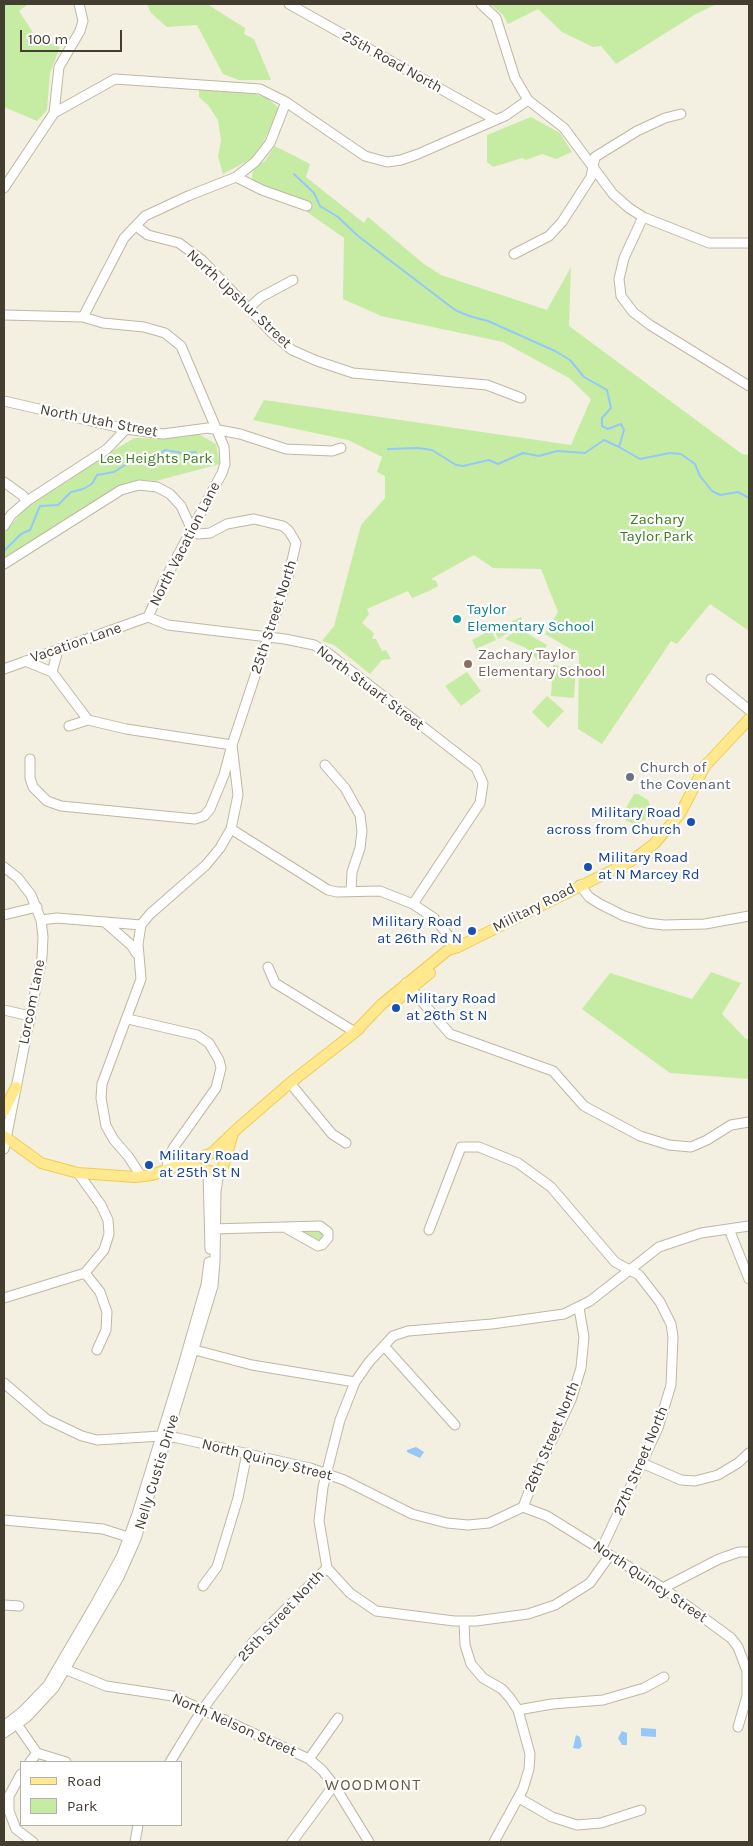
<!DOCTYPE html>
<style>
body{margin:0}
#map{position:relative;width:753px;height:1846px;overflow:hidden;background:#f3efe1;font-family:Karla,sans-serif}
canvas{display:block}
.frame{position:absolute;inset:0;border:5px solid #443e31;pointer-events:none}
.legend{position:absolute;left:20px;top:1761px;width:162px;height:65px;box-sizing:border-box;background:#fff;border:1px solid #b4b2ad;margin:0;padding:6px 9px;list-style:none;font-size:15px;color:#443e31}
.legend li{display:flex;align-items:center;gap:10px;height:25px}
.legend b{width:25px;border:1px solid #b4b2ad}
.scale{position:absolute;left:20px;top:30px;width:102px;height:22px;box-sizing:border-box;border:2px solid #443e31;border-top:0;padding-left:6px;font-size:15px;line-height:18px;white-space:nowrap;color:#443e31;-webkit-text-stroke:4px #fff;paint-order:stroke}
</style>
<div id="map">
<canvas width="753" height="1846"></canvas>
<div class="frame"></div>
<ul class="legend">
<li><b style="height:6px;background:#ffe88e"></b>Road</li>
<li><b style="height:14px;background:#c6eca4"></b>Park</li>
</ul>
<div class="scale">100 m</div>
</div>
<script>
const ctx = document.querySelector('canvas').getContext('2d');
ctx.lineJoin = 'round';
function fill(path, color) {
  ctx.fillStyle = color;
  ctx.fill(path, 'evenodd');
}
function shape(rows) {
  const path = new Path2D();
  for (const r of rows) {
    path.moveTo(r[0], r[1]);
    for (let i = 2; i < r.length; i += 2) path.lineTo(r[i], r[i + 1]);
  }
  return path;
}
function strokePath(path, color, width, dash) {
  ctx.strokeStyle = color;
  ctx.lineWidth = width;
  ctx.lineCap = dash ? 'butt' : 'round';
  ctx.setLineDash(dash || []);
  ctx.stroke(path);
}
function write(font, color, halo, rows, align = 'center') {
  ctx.font = font + ' Karla,sans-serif';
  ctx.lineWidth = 4.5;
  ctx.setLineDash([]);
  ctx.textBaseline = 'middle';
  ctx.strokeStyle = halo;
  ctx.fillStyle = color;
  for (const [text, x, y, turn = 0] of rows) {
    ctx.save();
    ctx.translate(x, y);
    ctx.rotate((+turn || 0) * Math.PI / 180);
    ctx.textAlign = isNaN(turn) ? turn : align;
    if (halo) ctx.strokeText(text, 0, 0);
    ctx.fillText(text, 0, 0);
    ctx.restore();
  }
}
fill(shape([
 [4,4,28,4,19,11,36,37,60,47,50,73,47,110,37,121,4,107],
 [147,4,207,4,245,28,244,34,254,39,271,80,239,80,223,74,197,25,167,27,151,13],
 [490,4,717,4,696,14,616,64,601,46,593,47,562,32,538,9,508,24,503,15],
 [199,89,245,91,267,98,279,108,264,141,251,159,223,174,218,156,221,141,218,120,208,105,199,97],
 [531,117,560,133,572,152,556,159,542,154,526,160,522,158,493,167,487,162,487,135],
 [275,146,310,164,306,177,364,223,368,217,424,264,441,275,547,310,571,267,569,326,742,454,749,455,749,631,710,604,677,644,671,641,602,744,578,729,579,654,545,634,558,612,541,569,493,568,474,555,431,579,436,581,438,586,429,591,412,598,408,591,367,609,369,614,362,623,374,633,372,639,376,639,382,651,386,650,391,659,382,660,370,674,334,645,322,641,334,626,361,525,385,498,385,476,377,472,382,457,348,440,253,420,264,400,571,445,591,399,569,378,503,342,381,316,343,299,344,238,307,212,307,206,259,185,252,179,253,168,265,161],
 [197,433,216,444,220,464,156,481,145,480,127,484,4,560,4,533,31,502,134,438,169,438],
 [521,617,522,619,514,629,498,639,494,629],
 [518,628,547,645,539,662,526,648,505,639],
 [491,630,496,640,476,649,472,640],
 [553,665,576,667,574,698,551,696],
 [467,672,481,691,461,706,445,686],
 [547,696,564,711,548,728,532,712],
 [634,794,638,794,648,800,651,809,646,819,636,825,625,820,623,813],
 [711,972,741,983,722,1014,746,1039,749,1039,749,1079,670,1073,582,1009,610,973,692,999],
 [320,1230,325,1236,320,1242,300,1231]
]), '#c6eca4');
fill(shape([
 [416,1447,424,1452,420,1458,407,1452,407,1450],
 [641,1728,656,1729,656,1737,641,1736],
 [622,1731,627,1733,627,1745,622,1745,618,1738],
 [576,1735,580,1737,582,1746,579,1749,573,1748]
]), '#95c8f8');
strokePath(shape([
 [294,174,314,193,320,206,338,217,358,236,455,310,469,316,488,321,555,351,570,360,584,377,607,390,611,408,602,418,602,426,608,429,621,424,624,430,619,447,640,459,670,453,681,454,695,464,700,476,712,491,720,495,738,492,749,498],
 [388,449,418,448,432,450,456,465,463,466,489,460,498,464,523,453,539,456,557,451,585,453,604,440,619,447],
 [4,551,21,534,30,530,40,506,58,505,71,492,83,489,92,484,97,475,114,472,133,460,153,459,165,450,182,453,196,452]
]), '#95c8f8', 2);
const minor = shape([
 [289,4,496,120],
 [481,4,496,18,515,78,528,100,564,128,613,194,629,208,643,217,709,243,749,243],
 [54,113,59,67,80,31,83,21,79,4],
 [236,177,262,190,307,206],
 [4,188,54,113,115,79,260,89,286,102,365,156,387,162,401,160,418,154,505,116,528,100],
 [643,217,624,258,619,279,621,296,633,312,650,325,749,386],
 [136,226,148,235,179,243,202,260,272,333,292,350,317,361,353,373,487,385,521,398],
 [514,254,549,236,562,222,591,177,595,157,637,131,665,118,681,114],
 [248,309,261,297,293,280],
 [4,315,83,317,124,238,145,216,188,196,236,177,255,162,270,143,286,102],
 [83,317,103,323,144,327,165,333,181,346,224,447,225,464,222,473,163,583,148,617],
 [4,401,126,429,163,434,208,428,240,434,286,449,332,451,341,448],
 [4,482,22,495,27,501],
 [4,526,11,515,27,501,107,449,126,429],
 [4,564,121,490,139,485,157,487,170,494,181,506,192,530,198,534,210,533,227,524,254,519,283,526,289,531,296,543,289,574,232,745,224,775,210,809,204,816,195,819,61,806,47,801,33,787,30,778,30,759],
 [148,617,168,625,285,639,314,645,328,653,476,768,483,783,480,803,413,904],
 [25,661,52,672,88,720],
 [4,669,148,617],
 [52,672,58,650],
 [711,679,749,710],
 [69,726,88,720,126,729,232,745,238,795,231,829,220,848,206,865,150,914,141,925,138,944,141,979,102,1084,101,1098,106,1126,114,1140,128,1156,141,1176],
 [325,765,345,788,360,815,362,831,360,848,352,872,351,891],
 [231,829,328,890,337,892,380,891,413,904,434,918,458,947],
 [4,867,18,878,31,895,41,920,43,937,42,957,4,1149],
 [580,885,589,897,600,904,624,916,647,923,664,925,705,924,749,916],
 [4,915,37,907],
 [41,920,57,918,141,925],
 [106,923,131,945,137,954],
 [268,967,275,983,355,1032],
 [406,983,450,1034,553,1071,584,1106,640,1136,669,1145,691,1147,707,1140,731,1125,749,1122],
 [4,1010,30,1016],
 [128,1019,197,1035,209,1043,219,1060,221,1068,216,1088,174,1147,168,1159,167,1170],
 [290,1083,332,1134,346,1143],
 [208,1171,210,1249],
 [78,1173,101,1205,108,1220,109,1234,104,1250,85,1273],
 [212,1229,320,1226,328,1232,328,1238,322,1245,318,1246,286,1228],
 [729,1229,749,1279],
 [429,1230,461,1147,479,1147,518,1163,551,1187,615,1262,639,1275,660,1302,671,1324,673,1337,671,1385,658,1428,601,1550],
 [85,1273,100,1292,107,1312,106,1330,97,1350],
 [4,1298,85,1273],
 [384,1346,455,1425],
 [191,1349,252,1365,355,1382],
 [4,1383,46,1419,82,1436,97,1440,161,1436,178,1438,310,1468,344,1480,412,1514,447,1523,468,1525,489,1523,523,1507,547,1516,663,1588,731,1638,738,1647,747,1671,747,1696,738,1727],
 [642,1463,681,1480,695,1481,718,1475,738,1463,749,1453],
 [523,1507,536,1474,571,1400,581,1368,584,1337,579,1308],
 [4,1520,103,1529,134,1539],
 [327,1568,350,1593,376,1611,454,1621,476,1621,528,1614,555,1605,590,1583,610,1555],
 [203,1586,217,1567,238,1498,247,1453],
 [663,1588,719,1559,739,1552,749,1552],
 [4,1605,19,1606],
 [464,1621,465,1645,471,1664,483,1678,502,1689,510,1698,518,1710,530,1754,529,1769,523,1789,494,1842],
 [62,1668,106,1686,173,1696,309,1759,322,1770,334,1785,369,1842],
 [518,1710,552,1704,603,1700,644,1688,664,1677],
 [14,1720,37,1753,66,1762],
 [4,1726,23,1711,48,1685,96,1603,122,1555,137,1514,183,1365,206,1285,209,1262],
 [4,1733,27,1717,54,1688,119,1577,136,1539,213,1286,215,1261,216,1191,219,1172],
 [309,1759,338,1718],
 [30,1762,37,1753],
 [170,1762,202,1710,253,1642,327,1568,319,1521,323,1487,340,1420,355,1382,369,1362,393,1336,408,1331,492,1324,564,1314,590,1301,659,1247,701,1233,749,1226],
 [21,1774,9,1796,9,1811,16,1829,33,1842],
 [519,1798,552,1817,577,1825,601,1823,641,1810],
 [135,1842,138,1825],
 [292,1842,334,1785]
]);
const major = shape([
 [395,1002,430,973],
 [355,1032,382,1004,448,950,458,947,631,861,654,844,680,814,705,766,749,719],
 [4,1111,16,1087],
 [4,1136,41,1163,78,1173,135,1177,152,1175,212,1153],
 [213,1152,238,1128,290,1083,359,1029],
 [180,1164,218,1173,223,1167,233,1133]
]);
strokePath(minor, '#beb8a3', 11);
strokePath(major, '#f0cd52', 12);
strokePath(minor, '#fff', 9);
strokePath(major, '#ffe88e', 10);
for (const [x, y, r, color] of [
 [457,619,5,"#0f9aa8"],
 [468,664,5,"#8d6e63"],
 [630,777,5,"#6b7280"],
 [691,822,5,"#1a4fb4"],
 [588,867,5,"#1a4fb4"],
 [472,931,5,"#1a4fb4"],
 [396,1008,5,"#1a4fb4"],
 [149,1165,5,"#1a4fb4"]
]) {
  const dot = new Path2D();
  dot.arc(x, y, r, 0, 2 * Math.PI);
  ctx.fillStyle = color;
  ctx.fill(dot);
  strokePath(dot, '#fff', 2);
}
write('15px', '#443e31', '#fff', [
 ["25th Road North",392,62,29],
 ["North Upshur Street",239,299,43],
 ["North Utah Street",99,421,11],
 ["North Vacation Lane",185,544,-63],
 ["25th Street North",274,617,-72],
 ["Vacation Lane",76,643,-19],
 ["North Stuart Street",370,688,37],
 ["Military Road",534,908,-27],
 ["Lorcom Lane",32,1002,-79],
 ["26th Street North",552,1437,-67],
 ["North Quincy Street",267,1460,14],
 ["27th Street North",641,1461,-67],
 ["Nelly Custis Drive",157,1472,-73],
 ["North Quincy Street",650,1582,34],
 ["25th Street North",281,1616,-47],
 ["North Nelson Street",234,1725,24]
]);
write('15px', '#3b7b1f', '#fff', [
 ["Lee Heights Park",156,459],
 ["Zachary",657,520],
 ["Taylor Park",657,537]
]);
write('15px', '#0d838f', '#fff', [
 ["Taylor",467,610],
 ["Elementary School",467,627]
], 'left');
write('15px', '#785e54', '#fff', [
 ["Zachary Taylor",478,655],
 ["Elementary School",478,672]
], 'left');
write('15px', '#5b616d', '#fff', [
 ["Church of",640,768],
 ["the Covenant",640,785]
], 'left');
write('15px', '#164399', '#fff', [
 ["Military Road",681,813,"right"],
 ["across from Church",681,830,"right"],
 ["Military Road",598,858],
 ["at N Marcey Rd",598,875],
 ["Military Road",462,922,"right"],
 ["at 26th Rd N",462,939,"right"],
 ["Military Road",406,999],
 ["at 26th St N",406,1016],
 ["Military Road",159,1156],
 ["at 25th St N",159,1173]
], 'left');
ctx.letterSpacing = '1px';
write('16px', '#685e48', '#fff', [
 ["WOODMONT",373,1785]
]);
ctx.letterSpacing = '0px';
</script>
